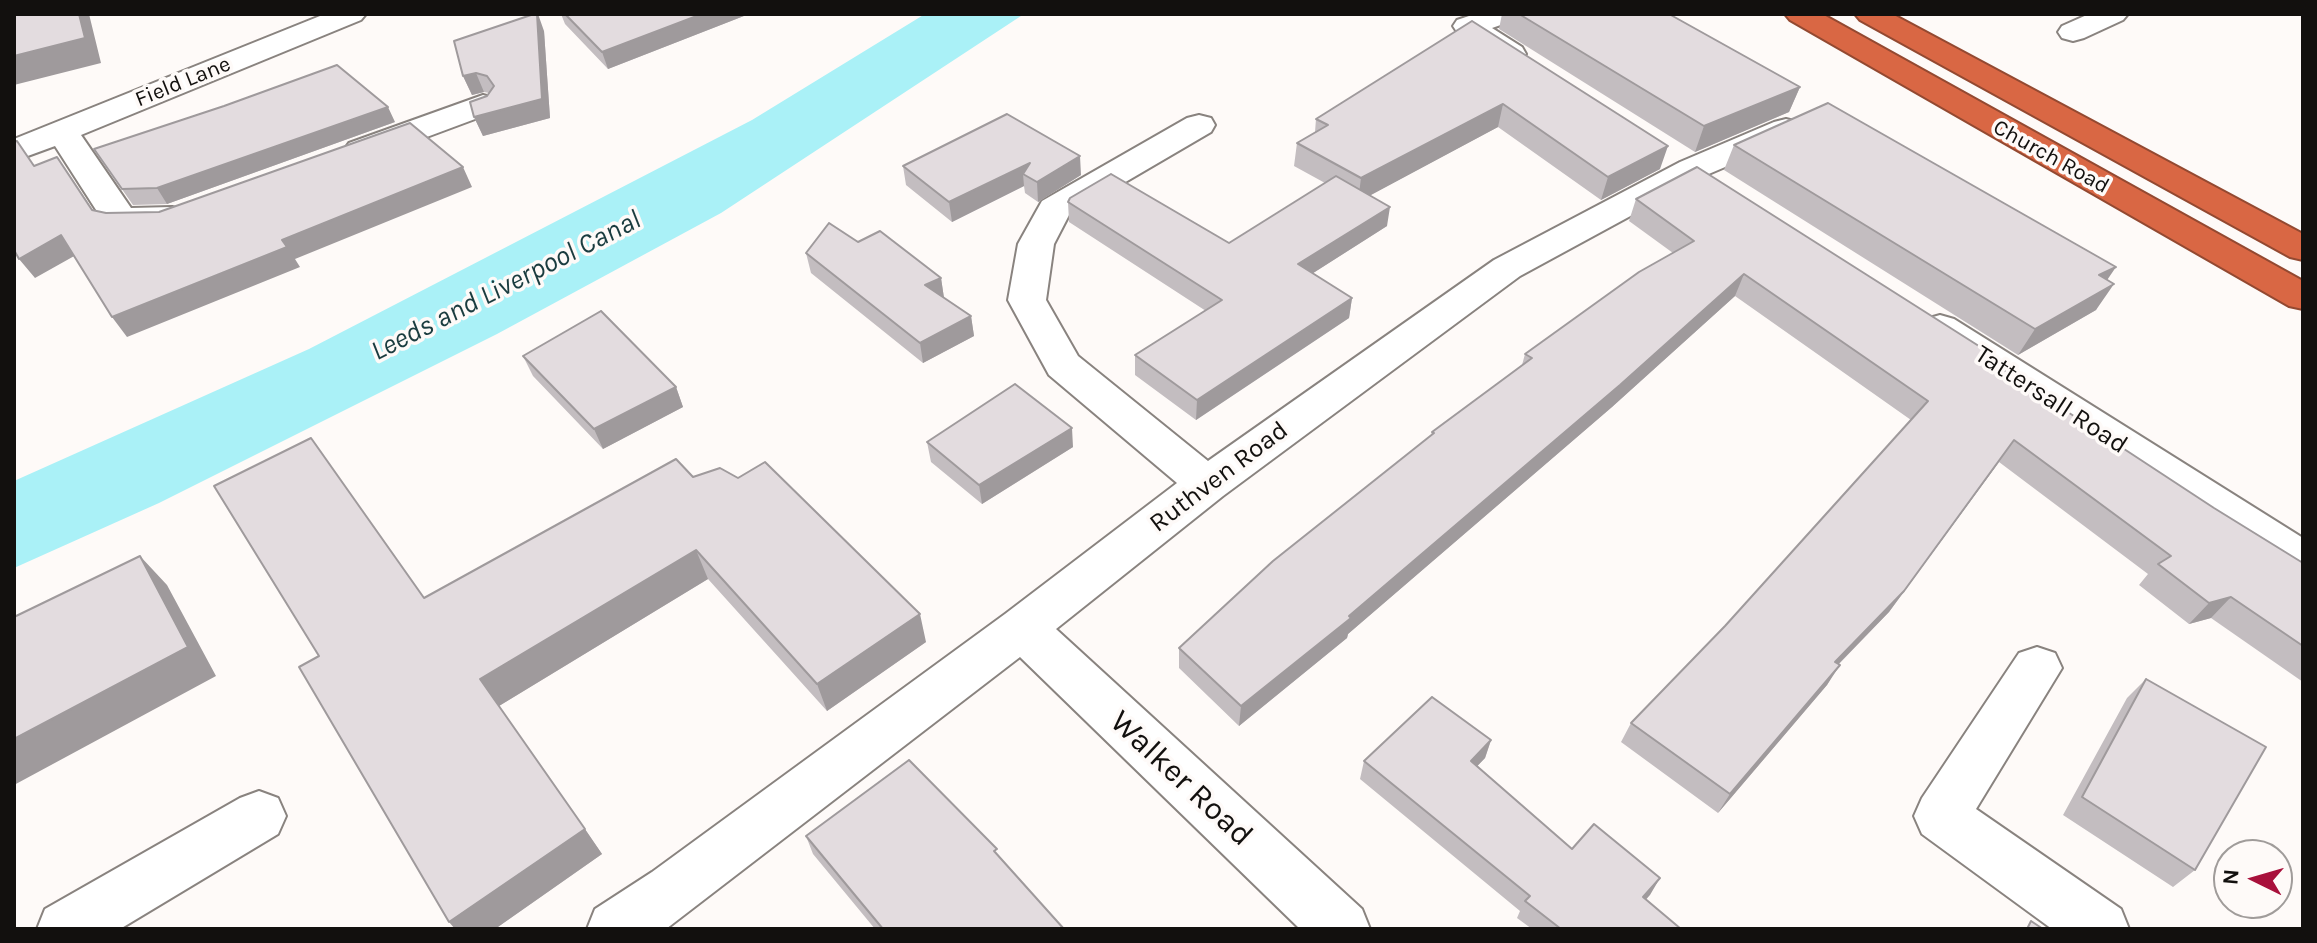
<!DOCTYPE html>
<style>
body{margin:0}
#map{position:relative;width:2317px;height:943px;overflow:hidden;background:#fefaf8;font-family:Karla,sans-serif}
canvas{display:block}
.frame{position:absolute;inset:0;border:16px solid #12100e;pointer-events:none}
.north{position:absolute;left:2213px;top:839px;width:80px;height:80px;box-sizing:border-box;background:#fefaf8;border:2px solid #a09c9a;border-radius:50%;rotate:275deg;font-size:22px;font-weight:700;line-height:32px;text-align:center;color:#12100e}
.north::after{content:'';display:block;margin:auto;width:28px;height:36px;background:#a8103b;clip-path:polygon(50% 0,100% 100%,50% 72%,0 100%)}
</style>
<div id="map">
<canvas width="2317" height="943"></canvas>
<div class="frame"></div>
<div class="north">N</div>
</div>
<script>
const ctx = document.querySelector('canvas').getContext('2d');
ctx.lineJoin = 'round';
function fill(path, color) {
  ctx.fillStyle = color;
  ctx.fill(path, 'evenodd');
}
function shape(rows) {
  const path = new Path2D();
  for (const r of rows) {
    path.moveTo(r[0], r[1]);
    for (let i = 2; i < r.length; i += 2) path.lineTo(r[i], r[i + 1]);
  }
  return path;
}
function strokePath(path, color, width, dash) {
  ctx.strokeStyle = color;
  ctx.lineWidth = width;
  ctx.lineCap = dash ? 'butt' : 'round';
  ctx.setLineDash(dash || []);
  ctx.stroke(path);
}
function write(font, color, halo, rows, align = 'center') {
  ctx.font = font + ' Karla,sans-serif';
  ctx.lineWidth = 7;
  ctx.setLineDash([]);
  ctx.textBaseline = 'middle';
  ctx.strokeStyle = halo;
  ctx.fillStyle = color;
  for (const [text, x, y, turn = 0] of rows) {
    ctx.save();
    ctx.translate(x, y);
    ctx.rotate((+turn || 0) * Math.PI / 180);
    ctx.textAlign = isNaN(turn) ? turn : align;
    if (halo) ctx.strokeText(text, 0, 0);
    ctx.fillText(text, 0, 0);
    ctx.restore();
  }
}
fill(shape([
 [925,14,1024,14,721,213,497,334,159,503,14,568,14,481,309,349,752,120]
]), '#aaf1f7');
const minor = shape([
 [325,14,366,14,361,20,81,135,131,208,172,207,185,210,190,218,185,226,120,230,107,227,55,146,14,161,14,139,325,14],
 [1475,14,1520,14,1515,20,1492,28,1522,47,1526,54,1522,61,1511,63,1500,61,1457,32,1453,26,1457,20,1475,14],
 [2089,14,2128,14,2123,20,2084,38,2073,41,2062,38,2058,32,2062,26,2089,14],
 [483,95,494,98,499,105,494,112,373,157,361,160,349,157,344,150,349,143,483,95],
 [1199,115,1211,118,1215,125,1211,132,1069,215,1054,244,1046,300,1078,356,1208,461,1494,260,1680,162,1774,122,1786,119,1798,122,1803,129,1798,136,1704,176,1520,276,1223,496,1056,629,1362,909,1370,929,1300,929,1020,657,666,929,587,929,595,909,652,872,1005,614,1177,483,1049,375,1008,300,1018,244,1042,201,1187,118,1199,115],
 [1940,315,1954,319,2303,538,2303,579,2286,574,1926,337,1920,328,1926,319,1940,315],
 [2037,647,2055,653,2062,668,1976,809,2121,909,2129,929,2052,929,1922,834,1914,816,1922,798,2019,653,2037,647],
 [259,791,278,798,286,816,278,834,120,929,37,929,45,909,240,798,259,791]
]);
const highway = shape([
 [1785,14,1822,14,2303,281,2303,309,2289,306,1790,20,1785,14],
 [1855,14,1892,14,2303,234,2303,260,2290,257,1860,20,1855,14]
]);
strokePath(minor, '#89837f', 4);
strokePath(highway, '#934931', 4);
fill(minor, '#fff');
fill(highway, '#d96744');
fill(shape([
 [561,14,749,14,608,69,565,24],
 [1502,14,1669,14,1800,87,1789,112,1695,152,1499,29],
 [1472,21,1660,169,1601,200,1498,127,1370,195,1387,226,1313,273,1352,298,1349,318,1196,420,1135,375,1135,355,1206,311,1069,222,1068,202,1229,243,1325,183,1294,166,1297,143,1315,132,1316,119],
 [544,31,550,118,483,136,474,117,489,93,484,92,472,95,463,76],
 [395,122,167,204,133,205,94,149],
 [1734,145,2108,280,2096,310,2018,355,1724,170],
 [903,166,1081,175,1038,202,1025,193,1024,186,952,222,906,185],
 [1636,199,1993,355,1990,361,2214,508,2303,563,2303,682,2211,618,2189,624,2139,585,2148,574,1999,462,1889,612,1839,664,1827,685,1718,813,1621,742,1631,723,1725,626,1911,420,1735,296,1612,407,1348,634,1347,638,1239,726,1179,668,1179,648,1431,436,1432,432,1522,365,1525,354,1673,253,1629,221],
 [858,242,941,278,944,298,971,316,974,336,923,363,811,273,806,253],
 [523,356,676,387,683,407,603,449,533,376],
 [927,442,1073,447,982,504,931,462],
 [693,477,738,478,926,642,827,711,708,579,499,706,602,854,495,929,455,929,424,598],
 [2146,679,2195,870,2173,887,2063,815,2127,698],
 [1491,740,1485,758,1477,766,1572,849,1660,878,1646,899,1681,929,1532,929,1517,918,1520,911,1360,779,1364,761],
 [806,836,998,855,1064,929,875,929,813,854]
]), '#c3bdc0');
fill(shape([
 [79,14,89,14,101,63,14,85,14,56],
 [538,14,544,31,550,118,483,136,474,117],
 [702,14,749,14,608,69,602,52],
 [476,73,484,92,472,95,463,76],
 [1800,87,1789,112,1695,152,1704,126],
 [1503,104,1498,127,1358,202,1361,178],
 [388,107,395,122,167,204,157,188],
 [1668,146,1660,169,1601,200,1608,177],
 [1080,156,1081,175,1038,202,1037,182],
 [57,157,71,177,106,230,92,210],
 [1030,163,1023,174,1024,186,952,222,949,202],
 [463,167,472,187,295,259,300,267,127,337,112,317,282,240],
 [1390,207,1387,226,1296,284,1298,264],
 [61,235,76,255,35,278,19,259],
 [2116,267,2099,292,2114,284,2096,310,2018,355,2035,329,2099,275],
 [1744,274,1735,296,1612,407,1348,634,1347,638,1239,726,1241,706,1349,616],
 [941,278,944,298,925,285],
 [1352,298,1349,318,1196,420,1197,400],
 [971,316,974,336,923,363,920,343],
 [676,387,683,407,603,449,594,429],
 [1072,428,1073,447,982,504,979,485],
 [1999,462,1889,612,1821,682,1835,662],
 [696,550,708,579,499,706,480,679],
 [140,556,167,585,216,676,14,785,14,739],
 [2231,597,2211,618,2189,624,2209,603],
 [920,614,926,642,827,711,817,684],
 [1840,665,1827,685,1718,813,1730,794],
 [1491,740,1485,758,1465,779,1471,761],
 [585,829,602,854,495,929,455,929,449,922],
 [1660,878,1650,895,1633,914,1643,897]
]), '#9f9a9c');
const building = shape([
 [14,14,79,14,85,38,14,56,14,14],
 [534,14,537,14,542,99,474,117,470,102,487,96,494,86,487,76,476,73,463,76,454,41,534,14],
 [565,14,702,14,602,52,565,14],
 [1519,14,1669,14,1800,87,1704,126,1519,14],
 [1472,21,1668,146,1608,177,1503,104,1361,178,1297,143,1328,125,1316,119,1472,21],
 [337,65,388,107,157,188,122,189,94,149,224,106,337,65],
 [1828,103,2116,267,2099,275,2114,284,2035,329,1734,145,1828,103],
 [1007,114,1080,156,1037,182,1023,174,1030,163,949,202,903,166,1007,114],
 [410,123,463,167,282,240,287,247,112,317,61,235,19,259,14,250,14,142,17,141,34,166,57,157,92,210,106,213,159,212,410,123],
 [1697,167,1993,355,1987,359,2214,508,2303,563,2303,646,2231,597,2209,603,2158,564,2171,556,2014,440,1904,591,1835,662,1840,665,1730,794,1631,723,1725,626,1928,401,1744,274,1620,385,1349,616,1351,618,1241,706,1179,648,1273,561,1434,433,1432,432,1532,358,1525,354,1639,272,1694,241,1636,199,1697,167],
 [1111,174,1229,243,1336,176,1390,207,1298,264,1352,298,1197,400,1135,355,1222,300,1068,202,1070,198,1111,174],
 [829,223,858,242,880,231,941,278,925,285,971,316,920,343,806,253,829,223],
 [601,311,676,387,594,429,523,356,601,311],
 [1015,384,1072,428,979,485,927,442,1015,384],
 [311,438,424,598,676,459,693,477,720,468,738,478,765,462,920,614,817,684,696,550,480,679,585,829,449,922,299,667,319,656,214,486,311,438],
 [140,556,188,647,14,739,14,617,140,556],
 [2146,679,2266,747,2195,870,2082,797,2146,679],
 [1432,697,1491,740,1471,761,1572,849,1594,824,1660,878,1643,897,1681,929,1561,929,1525,901,1530,896,1364,761,1432,697],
 [909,760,997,849,994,851,1064,929,883,929,806,836,909,760],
 [2031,921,2043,929,2027,929,2031,921]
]);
fill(building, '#e3dcdf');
strokePath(building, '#9f9a9c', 2);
write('22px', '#12100e', '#fefaf8', [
 ["Field Lane",183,82,-22],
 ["Church Road",2051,157,29]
]);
write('26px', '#12100e', '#fefaf8', [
 ["Tattersall Road",2051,400,33],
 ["Ruthven Road",1219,477,-37]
]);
write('italic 28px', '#1a3c3f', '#fefaf8', [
 ["Leeds and Liverpool Canal",506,286,-27]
]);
write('32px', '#12100e', '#fefaf8', [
 ["Walker Road",1181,779,43]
]);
</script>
